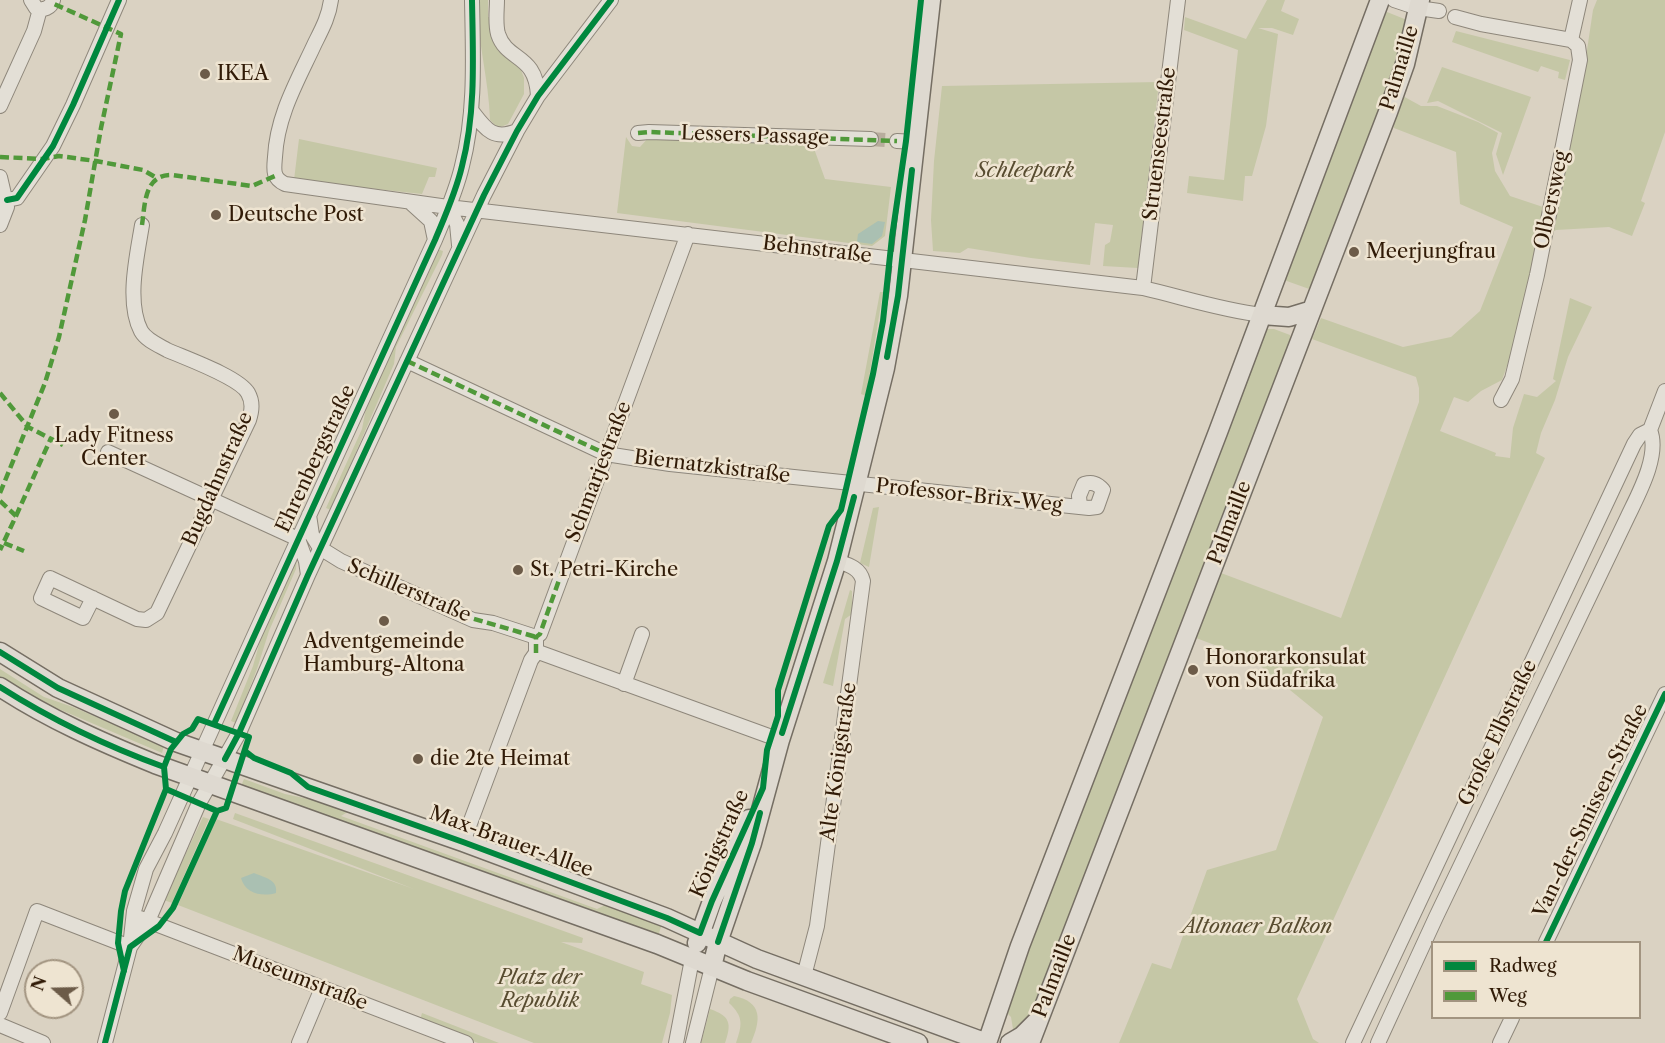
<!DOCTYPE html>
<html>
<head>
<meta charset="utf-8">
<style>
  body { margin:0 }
  #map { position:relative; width:1665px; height:1043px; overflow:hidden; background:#dad2c2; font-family:"Libre Caslon Text",serif }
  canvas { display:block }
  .legend { position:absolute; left:1431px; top:941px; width:210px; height:78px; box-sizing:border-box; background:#eee4d1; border:2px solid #a29480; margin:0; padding:8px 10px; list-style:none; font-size:18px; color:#311b07 }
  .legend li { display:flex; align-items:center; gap:12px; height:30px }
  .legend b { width:30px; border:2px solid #a29480 }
  .north { position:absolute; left:24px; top:959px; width:60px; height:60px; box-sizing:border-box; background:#eee4d1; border:2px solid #a29480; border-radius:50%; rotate:290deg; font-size:16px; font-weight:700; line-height:24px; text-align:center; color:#311b07 }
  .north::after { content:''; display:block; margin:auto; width:21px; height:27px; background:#6c5b48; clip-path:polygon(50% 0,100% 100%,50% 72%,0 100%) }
</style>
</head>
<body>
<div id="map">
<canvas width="1665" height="1043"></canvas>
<ul class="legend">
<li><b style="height:8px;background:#00873e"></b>Radweg</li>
<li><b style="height:8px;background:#50993a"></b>Weg</li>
</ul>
<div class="north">N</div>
</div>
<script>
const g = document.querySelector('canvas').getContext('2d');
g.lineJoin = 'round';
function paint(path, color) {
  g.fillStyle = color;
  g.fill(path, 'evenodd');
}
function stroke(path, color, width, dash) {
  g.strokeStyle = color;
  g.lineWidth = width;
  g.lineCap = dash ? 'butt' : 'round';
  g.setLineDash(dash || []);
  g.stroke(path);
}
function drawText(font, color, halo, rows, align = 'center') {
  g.font = font + ' "Libre Caslon Text",serif';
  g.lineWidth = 5;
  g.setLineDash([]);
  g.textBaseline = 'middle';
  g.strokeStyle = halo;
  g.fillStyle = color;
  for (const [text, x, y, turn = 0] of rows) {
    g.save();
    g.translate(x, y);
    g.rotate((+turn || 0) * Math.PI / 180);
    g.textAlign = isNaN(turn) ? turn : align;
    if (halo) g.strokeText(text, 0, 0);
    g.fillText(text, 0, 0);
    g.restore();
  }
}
paint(new Path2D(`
  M477,0H488V17H493L499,49L521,70L524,78V94L508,124L498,128L490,120C489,80 477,40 477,0Z
  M1267,0H1285L1281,11L1299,19L1293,35L1272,28H1258L1278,34L1266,126L1252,176H1245L1243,201L1187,193L1189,176L1224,180L1238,50L1184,30L1185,17L1246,39Z
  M1597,0H1665V132L1641,201L1645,203L1632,236L1609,227L1556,230L1553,232L1581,90L1593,10Z
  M1387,12L1407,20L1398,64L1312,290L1284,280L1382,15Z
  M1456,31L1570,60L1565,80L1558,78L1559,72L1541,66L1538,72L1452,42Z
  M1442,67L1531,97L1503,175L1496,154L1502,133L1438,101L1427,103Z
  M1159,82L1138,268L1103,266L1105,245L1110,242L1113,225L1095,223L1090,265L1031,258L968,248L960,253L933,251L931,220L934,161L942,86Z
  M1401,95L1421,106H1437L1478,122L1498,133L1492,153L1495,171L1510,196L1546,208L1517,338L1502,380L1481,391L1468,402L1454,397L1440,431L1496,453L1495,456L1510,458L1513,428L1524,394L1537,397L1556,381L1553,379L1570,298L1592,307L1568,357L1555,400L1541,433L1536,453L1545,458L1297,999L1313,1039L1319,1043H1119L1152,963L1171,969L1207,870L1276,850L1323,717L1252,659L1196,638L1221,573L1341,618L1419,402V388L1416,377L1312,339L1321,318L1403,347L1451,337L1480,311L1513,227L1460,204L1456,152L1394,128L1392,119Z
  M626,137L632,146L640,147L649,137L812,143L825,179L891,187L885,236L872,246L617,213Z
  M299,139L437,168L435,177H429L422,194L294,180Z
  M437,249L443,251L442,255L396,347L394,364L331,510L326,508L362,429L367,403Z
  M880,292H883L866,396L861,394Z
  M1265,329H1274L1290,335L1291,341L1036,1010L1014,1035L1011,1017L1005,1011L1023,954Z
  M879,507L869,567L860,563L873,508Z
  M297,556L296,569L269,631L257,669L236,723L231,721L253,666L262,634Z
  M850,590L852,591V614L845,619L833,686L823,683Z
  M0,669L44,697L73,707L164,746L162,753L61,710L43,704L0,677Z
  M244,779L285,794L323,802L351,810L341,816L597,909L609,903L662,924L658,936L241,786Z
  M235,813L583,938L582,943L561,942L644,972L641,984L672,995L670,1013L662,1043H534L178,905L216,819L414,889L233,819Z
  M203,817L209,819L172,903L164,900Z
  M734,996C763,1002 761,1020 751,1043H736C742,1025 744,1017 729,1003L730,999Z
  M710,1009C730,1016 732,1023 725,1043H701Z
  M422,1013L499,1043H478L420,1020Z`), '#c5c7a6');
paint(new Path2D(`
  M878,221L885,222L882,236L872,244L857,242L858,234Z
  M254,873C266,878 278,880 276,893C263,897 245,894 241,878Z`), '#aac0b2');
stroke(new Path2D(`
  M871,139L897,141`), '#b8ad9d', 14, [14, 7]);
const minor = new Path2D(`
  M31,0L36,8C43,11 51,8 53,0
  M331,0C329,16 322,29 315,43C298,80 277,115 275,157C274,169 272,178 285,184L448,207L1143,288C1182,297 1221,310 1262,315
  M497,0C497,11 495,23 498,34C507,62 536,53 538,96
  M1394,0L1418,8L1439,11
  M1455,17L1481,24L1571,40L1578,46L1580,60L1537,275L1512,379L1501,400
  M1571,40L1580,0
  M0,106L34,31L40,9
  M471,110C485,128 492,141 517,131
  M638,133L649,132L871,139
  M897,141L915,142
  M0,177L7,207L0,225
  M7,200L17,198L53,146L73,105L119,0
  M410,202L431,221L435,240
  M448,207L457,224L459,245
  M1143,288L1178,0
  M407,361L606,454L670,464L1089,508L1097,507L1103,490C1097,483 1092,482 1084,484L1079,496L1080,507
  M108,452L298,539L306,561L308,575
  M309,515L312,535L320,548L341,561L473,620L493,623L536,637
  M93,598L83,618L41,598L50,578L137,619L146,620L157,613L249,420C252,410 253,402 248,393C239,377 185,358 167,350C158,345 146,340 141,331C126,302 137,256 142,225
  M536,653H541L780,740
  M624,684L642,634
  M463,842L531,660L536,653V637L540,634L688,234
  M140,918L466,1043
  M1546,942L1665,694
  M130,947L148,921L199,803L239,733L308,575L484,195L517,131L538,96L611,0
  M804,976L817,926L863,581C860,568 849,565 837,561
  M0,1013L37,911L130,947
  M0,1025L43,1043
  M105,1043L130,947L134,911L146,869L165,833L254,636L435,240C445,216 456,192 462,166C476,112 473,56 472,0
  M299,1043L322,988
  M676,1043L692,959
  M693,1043L712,967
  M1353,1043L1634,444L1640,435L1650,430L1665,391
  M1378,1043L1436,917L1628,516C1639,493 1660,455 1650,430
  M1500,1043L1512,1018`);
const major = new Path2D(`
  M1262,315L1289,317L1312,310
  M0,652L58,688L176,742L463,842L667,918L757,959L987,1043
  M0,687C49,719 101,742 155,764L559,909L657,944L747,981L918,1043
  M697,943L712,901L749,819
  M712,967L718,942L752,843L780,740L837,561L885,368L898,296L931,0
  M987,1043L1020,946L1218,432L1380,0
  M1010,1043L1022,1036L1036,1022
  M1030,1043L1388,112L1405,64L1420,0`);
stroke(minor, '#8e877b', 16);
stroke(major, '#756e63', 21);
stroke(minor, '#e3dfd6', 14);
stroke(major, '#ded9d0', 18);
stroke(new Path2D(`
  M638,133L649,132L897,141
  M0,157L43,159L59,156L96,161L143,170L157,178
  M142,225C145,205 144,174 172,175L252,186L275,176
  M407,361L606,454
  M0,393L28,427L63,445
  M0,493L45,383L59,337L85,220L101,128L121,34L52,3
  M0,501L16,516L0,550
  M16,516L51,438
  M4,543L24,551
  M461,615L536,637
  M536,653V637L540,634L565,563`), '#50993a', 4.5, [9, 4.5]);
stroke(new Path2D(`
  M7,200L17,198L53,146L73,105L119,0
  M887,357L898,296L912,170
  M0,652L58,688L176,742
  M0,687C52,720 106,746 164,767
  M214,724L435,240C445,216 456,192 462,166C476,112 473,56 472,0
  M782,733L837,561L854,497
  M245,751L254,758L291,773L308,787L463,842L667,918L700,933L712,901L763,788L767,750L778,716V690L829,526L841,510L873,374L883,321L892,237L906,141L921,0
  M225,759L239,733L308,575L484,195L517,131L538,96L611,0
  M718,942L752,843L760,813
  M1546,942L1665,694
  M124,971L118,943L121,911L125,891L166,789L164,767L171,749L183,734L192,729L198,719L249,737L226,808L217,811L166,789
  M105,1043L130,947L159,926L173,908L217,811`), '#00873e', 6);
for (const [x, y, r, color] of [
  [205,74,6,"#6c5b48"],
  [216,215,6,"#6c5b48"],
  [1354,252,6,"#6c5b48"],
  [114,414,6,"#6c5b48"],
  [518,570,6,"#6c5b48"],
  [384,621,6,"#6c5b48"],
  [1193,670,6,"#6c5b48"],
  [418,759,6,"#6c5b48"]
]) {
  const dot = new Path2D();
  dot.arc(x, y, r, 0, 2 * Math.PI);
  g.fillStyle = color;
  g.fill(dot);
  stroke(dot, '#eee4d1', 2);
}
drawText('20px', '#311b07', '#eee4d1', [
  ["Palmaille",1400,68,-73],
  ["Lessers Passage",755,136,2],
  ["Struenseestraße",1160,144,-83],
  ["Olbersweg",1552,200,-78],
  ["Behnstraße",817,250,7],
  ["Ehrenbergstraße",316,459,-65],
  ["Biernatzkistraße",712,467,7],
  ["Schmarjestraße",599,472,-69],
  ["Bugdahnstraße",218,479,-66],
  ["Professor-Brix-Weg",969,496,6],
  ["Palmaille",1230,523,-69],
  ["Schillerstraße",409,591,23],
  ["Große Elbstraße",1498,733,-65],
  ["Alte Königstraße",839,762,-82],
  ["Van-der-Smissen-Straße",1591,811,-64],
  ["Max-Brauer-Allee",511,842,20],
  ["Königstraße",720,844,-66],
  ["Palmaille",1055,976,-69],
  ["Museumstraße",300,979,21]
]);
drawText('20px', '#311b07', '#eee4d1', [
  ["IKEA",217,74],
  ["Deutsche Post",228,215],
  ["Meerjungfrau",1366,252],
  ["Lady Fitness",114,436,"center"],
  ["Center",114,459,"center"],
  ["St. Petri-Kirche",530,570],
  ["Adventgemeinde",384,642,"center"],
  ["Hamburg-Altona",384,665,"center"],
  ["Honorarkonsulat",1205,658],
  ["von Südafrika",1205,681],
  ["die 2te Heimat",430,759]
], 'left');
drawText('italic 20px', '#584c30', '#eee4d1', [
  ["Schleepark",1025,171],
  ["Altonaer Balkon",1257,927],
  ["Platz der",540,978],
  ["Republik",540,1001]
]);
</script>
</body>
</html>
